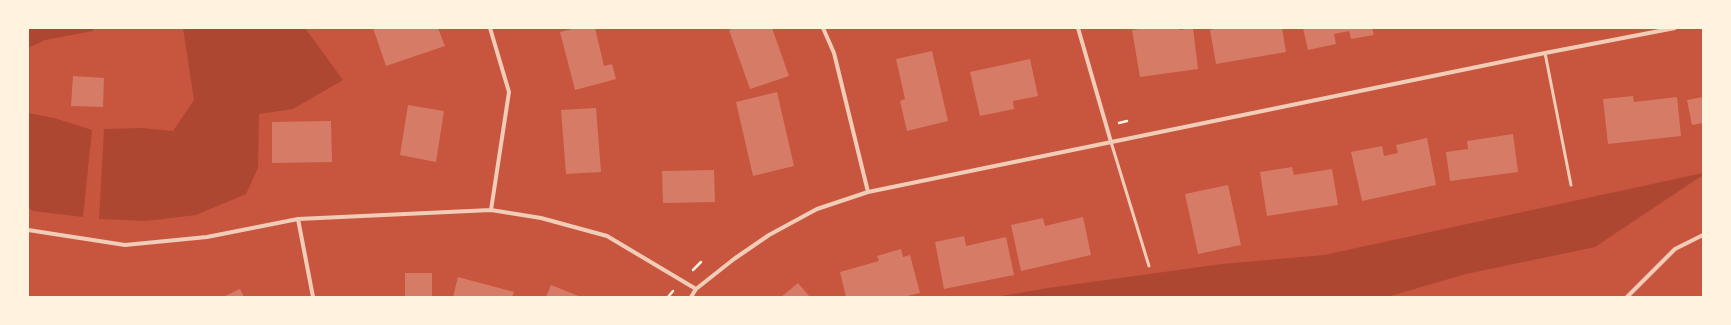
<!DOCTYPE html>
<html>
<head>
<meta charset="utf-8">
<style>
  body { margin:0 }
  #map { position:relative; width:1731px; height:325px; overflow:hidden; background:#c8553d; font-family:"Varela Round",sans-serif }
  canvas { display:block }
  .frame { position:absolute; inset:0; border:29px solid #fff3e0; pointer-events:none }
</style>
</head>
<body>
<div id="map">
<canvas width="1731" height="325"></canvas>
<div class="frame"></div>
</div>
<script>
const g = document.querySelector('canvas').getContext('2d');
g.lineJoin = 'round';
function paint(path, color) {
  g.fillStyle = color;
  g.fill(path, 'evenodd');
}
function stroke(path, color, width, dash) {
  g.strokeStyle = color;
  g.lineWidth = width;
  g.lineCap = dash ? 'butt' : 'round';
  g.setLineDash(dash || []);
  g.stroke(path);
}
paint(new Path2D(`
  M28,28H94L93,31L45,40L28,48Z
  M183,28H305L343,80L293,109L259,114L258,168L246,194L196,215L146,221L99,219L104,129L142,128L173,131L194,100Z
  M28,113L54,118L92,130L83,217L33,211L28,207Z
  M1703,173V175L1595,247L1466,274L1387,297H996L1048,288L1222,264L1324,255Z`), '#ae4732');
paint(new Path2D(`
  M373,28H438L445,46L386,66Z
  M576,28H595L604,66L612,64L616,79L575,90L560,32Z
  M735,28H772L789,76L750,89L729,30Z
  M1148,28H1179L1180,30L1193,28L1198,69L1140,77L1132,30Z
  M1218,28H1282L1286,52L1216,64L1210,30Z
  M1303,28H1372L1374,35L1351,39L1349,31L1334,34L1336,44L1308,50Z
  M932,51L948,121L907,131L900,101L905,99L896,59Z
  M1030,59L1038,96L1013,101L1014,109L980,116L970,72Z
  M73,76L104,78L103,107L71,106Z
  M777,92L794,166L753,176L736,102Z
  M1633,96L1634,102L1677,97L1681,136L1608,144L1603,99Z
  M1703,97V123L1692,125L1687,100Z
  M408,105L444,111L436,162L400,155Z
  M596,108L601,172L566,174L561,110Z
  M331,121L332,162L272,163V122Z
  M1513,134L1518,172L1450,181L1446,152L1468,149L1467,141Z
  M1427,138L1436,185L1362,201L1351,152L1382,146L1384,156L1398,153L1396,145Z
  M1292,167L1294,175L1332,169L1338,205L1267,216L1260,172Z
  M714,170L715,202L663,203L662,171Z
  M1228,185L1241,245L1198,254L1185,194Z
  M1083,217L1091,255L1021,271L1011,225L1043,218L1045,226Z
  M964,236L966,246L1006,237L1014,275L944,289L935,242Z
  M901,249L903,257L910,255L920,293L903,297H846L840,272L879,261L877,256Z
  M405,273H432V297H405Z
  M458,277L514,292L512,297H453Z
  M798,283L810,297H781Z
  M551,285L581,297H546Z
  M240,289L244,297H223Z`), '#d67c66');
stroke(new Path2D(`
  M1119,123L1127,121
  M693,270L701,262
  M668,297L673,291`), '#fff3e0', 2.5);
stroke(new Path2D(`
  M1545,53L1571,185
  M1111,142L1149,266`), '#f1ccb7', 3);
stroke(new Path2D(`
  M490,28L509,92L491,210
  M823,28L834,53L868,192
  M1078,28L1111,142
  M298,219L313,297
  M28,230L125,245L207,237L298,219L491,210L541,218L607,236L696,289
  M691,297L696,289L734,259L769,235L817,209L868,192L1545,53L1675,28
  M1627,297L1675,249L1703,235`), '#f1ccb7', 4);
</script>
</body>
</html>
